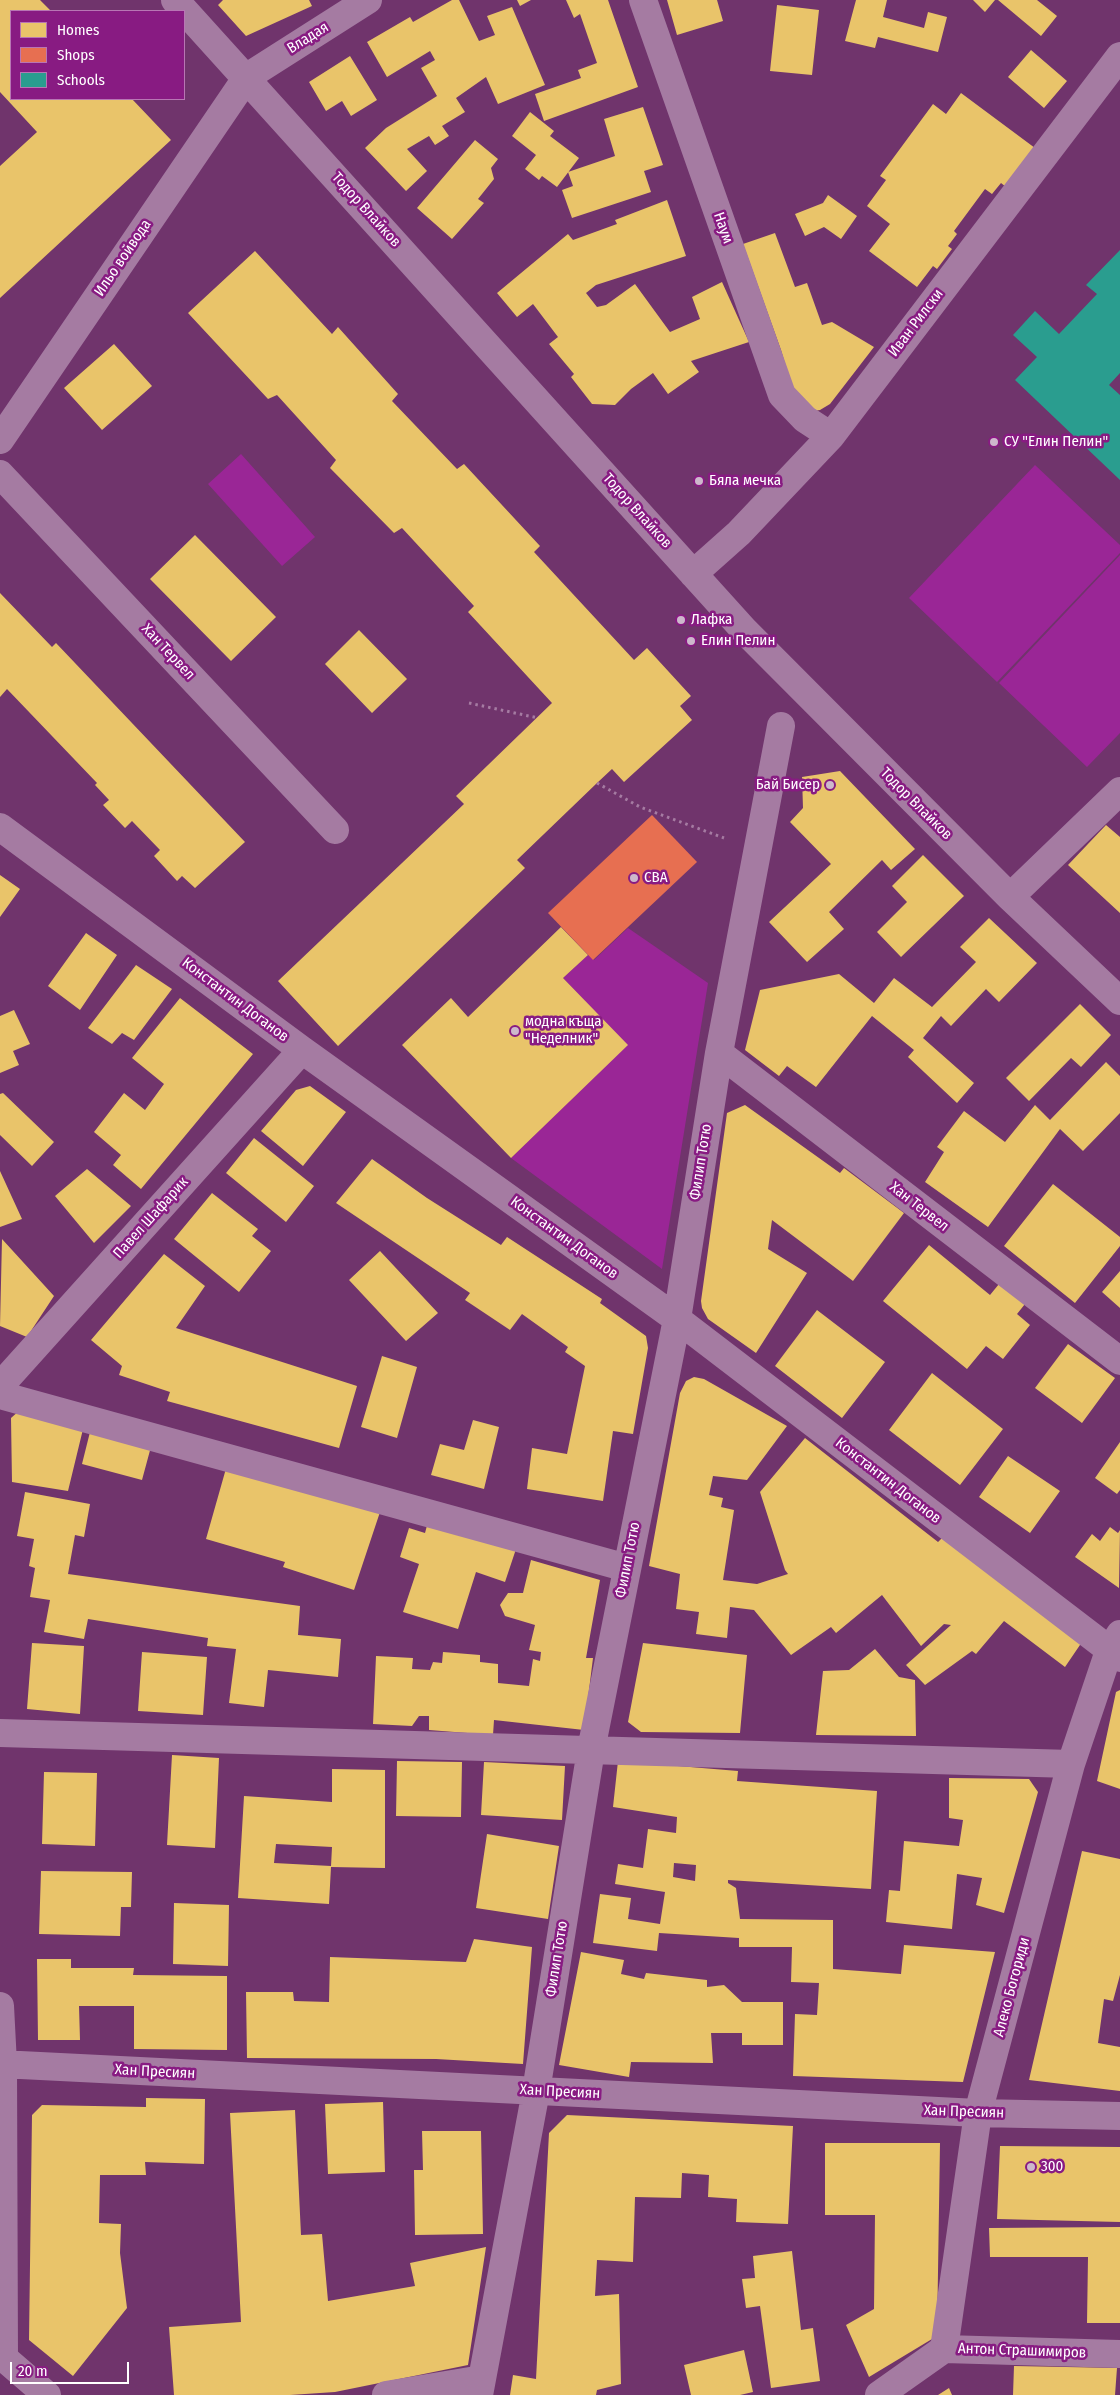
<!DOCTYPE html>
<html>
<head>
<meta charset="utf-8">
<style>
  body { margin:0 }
  #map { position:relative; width:1120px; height:2395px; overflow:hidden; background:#70346c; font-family:"Fira Sans Condensed",sans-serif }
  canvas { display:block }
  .legend { position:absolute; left:10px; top:10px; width:175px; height:90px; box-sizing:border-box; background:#881b82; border:1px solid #b876b4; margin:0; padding:6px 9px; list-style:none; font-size:15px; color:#fff }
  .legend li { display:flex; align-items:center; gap:10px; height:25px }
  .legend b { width:25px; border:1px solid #b876b4 }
  .scale { position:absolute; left:10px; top:2362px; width:119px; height:22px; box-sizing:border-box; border:2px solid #fff; border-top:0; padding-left:6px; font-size:15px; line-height:18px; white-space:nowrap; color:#fff; -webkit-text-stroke:4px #881b82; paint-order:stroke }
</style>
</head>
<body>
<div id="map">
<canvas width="1120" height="2395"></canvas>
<ul class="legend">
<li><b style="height:14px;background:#e9c46a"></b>Homes</li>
<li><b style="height:14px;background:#e76f51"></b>Shops</li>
<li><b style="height:14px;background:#2a9d8f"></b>Schools</li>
</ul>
<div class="scale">20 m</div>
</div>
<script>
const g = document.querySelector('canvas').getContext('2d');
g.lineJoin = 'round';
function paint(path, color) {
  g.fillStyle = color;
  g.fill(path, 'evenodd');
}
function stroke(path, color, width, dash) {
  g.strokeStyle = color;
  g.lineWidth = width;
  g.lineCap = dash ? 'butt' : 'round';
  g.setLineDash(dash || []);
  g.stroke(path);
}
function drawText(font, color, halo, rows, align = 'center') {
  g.font = font + ' "Fira Sans Condensed",sans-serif';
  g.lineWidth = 5;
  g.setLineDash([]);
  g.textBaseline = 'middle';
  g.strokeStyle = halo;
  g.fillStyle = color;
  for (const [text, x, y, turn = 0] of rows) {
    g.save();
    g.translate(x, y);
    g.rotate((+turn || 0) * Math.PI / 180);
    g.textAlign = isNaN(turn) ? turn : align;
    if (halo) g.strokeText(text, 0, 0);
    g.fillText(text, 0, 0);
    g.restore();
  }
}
paint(new Path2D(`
  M241,454L315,537L282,566L208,484Z
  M1035,465L1120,545V553L997,682L909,598Z
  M1120,555V733L1087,767L999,683Z
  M628,928L708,983L662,1269L511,1158L627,1045L563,978L588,955L594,960Z`), '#9a2696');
paint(new Path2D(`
  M0,0H40L51,11H11V99H132L171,140L0,298V166L37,132L0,92Z
  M223,0H309L312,6L246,36L218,5Z
  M452,0H459L479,41L495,35L487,16L512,7L545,85L498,104L486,77L456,98L465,112L442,126L449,136L435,145L429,136L407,149L427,171L406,191L365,148L386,128L437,96L421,68L435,60L430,51L387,77L367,42L410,17L413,22Z
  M517,0H531L520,6Z
  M566,0H608L638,87L544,121L535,94L581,78L578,70L597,63L580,14L574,18Z
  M667,0H717L723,21L677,35Z
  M856,0H887L883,17L924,28L928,12L947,17L938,52L878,37L875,48L845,41Z
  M973,0H995L985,12Z
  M998,0H1037L1057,16L1041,36Z
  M777,5L819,10L812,75L770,71Z
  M1031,50L1067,81L1044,108L1008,77Z
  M350,56L377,100L351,116L342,101L326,111L309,82Z
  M961,93L1035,148L1006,187L1001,183L992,194L985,189L954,231L957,234L948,246L952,249L937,269L933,266L917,287L869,251L890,224L867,206L886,180L880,176L933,104L946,114Z
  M643,107L663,165L644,171L651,192L572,218L562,190L573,186L568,172L615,156L604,119Z
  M530,112L554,131L550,136L579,158L557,187L542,176L539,180L525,169L536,155L512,136Z
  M475,140L498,159L491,168L494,179L478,199L484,203L452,239L417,208Z
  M828,195L857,216L841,239L824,227L805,236L795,214L823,203Z
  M667,200L686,256L596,285L586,293L597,307L606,305L635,284L670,332L700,319L692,297L722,282L749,342L691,361L699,372L668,394L653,373L631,389L615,405L592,404L571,377L574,374L549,344L558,337L533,304L517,317L497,293L568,234L573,240L617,224L615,220Z
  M775,233L795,287L807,283L822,325L832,322L874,347L830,404L820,410L814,411L794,394L781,350L743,244Z
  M255,251L332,334L338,327L398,394L392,401L457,469L464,464L540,546L534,552L634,660L647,648L691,696L680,706L692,720L624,782L612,769L597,783L517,860L525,868L338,1046L278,981L464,804L456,796L552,703L468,612L474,606L402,528L394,533L330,468L336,460L277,395L268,399L188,313Z
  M114,344L152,386L102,430L64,388Z
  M195,535L276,617L231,661L150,579Z
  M0,593L52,647L56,643L245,842L195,888L182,876L177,881L154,856L160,850L132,821L125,828L103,805L109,800L95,785L97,783L7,689L0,697Z
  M359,630L407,679L372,713L325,664Z
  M840,771L915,849L891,870L882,860L829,912L844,929L807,962L769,922L831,864L790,822L803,808L802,777Z
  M1106,825L1120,837V913L1068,865Z
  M923,855L964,896L901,957L877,932L907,902L892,886Z
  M0,875L20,889L0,917Z
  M989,918L1037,963L999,1002L986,989L951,1026L941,1016L923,1038L974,1083L957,1103L908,1057L914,1050L872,1016L816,1087L787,1066L779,1076L745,1050L760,990L839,974L874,1003L894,978L932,1007L976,962L960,947Z
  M561,927L588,955L563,978L628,1045L511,1158L402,1045L451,998L468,1017Z
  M86,933L117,955L80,1010L48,986Z
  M136,965L172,989L134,1040L122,1033L112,1044L88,1028Z
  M180,998L253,1054L141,1189L113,1165L121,1155L94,1132L124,1093L145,1110L164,1084L132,1058Z
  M1080,1004L1111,1035L1081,1067L1071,1058L1029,1101L1006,1078Z
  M14,1010L30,1044L13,1051L19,1065L0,1073V1016Z
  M1106,1062L1120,1076V1113L1083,1151L1060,1129L988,1227L925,1182L944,1152L937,1147L964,1111L1005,1142L1035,1105L1050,1120Z
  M310,1086L346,1112L303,1166L261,1131L296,1090Z
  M3,1093L54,1142L32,1166L0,1135V1094Z
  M745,1105L840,1173L844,1168L904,1213L853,1281L772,1220L768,1249L807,1273L756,1353L708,1319L702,1308L701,1301L727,1113Z
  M254,1138L314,1186L286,1222L226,1173Z
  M372,1159L427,1198L501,1245L507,1237L602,1299L600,1303L646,1336L648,1348L633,1434L613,1431L603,1501L527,1489L532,1448L567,1454L585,1366L565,1352L568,1347L522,1314L510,1330L465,1300L470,1293L336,1203Z
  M87,1169L131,1206L94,1243L55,1196Z
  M0,1171L22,1219L0,1227Z
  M1053,1184L1120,1237V1246L1075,1303L1004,1246Z
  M212,1193L258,1229L252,1236L271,1251L239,1292L174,1239Z
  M2,1239L54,1296L27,1337L0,1326Z
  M929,1245L990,1295L999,1284L1025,1304L1017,1314L1030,1325L1003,1359L986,1346L967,1369L883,1301Z
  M380,1251L438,1313L406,1341L349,1280Z
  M164,1254L205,1286L176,1328L357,1386L339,1448L167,1401L170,1392L119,1375L122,1366L91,1340Z
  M1120,1271V1308L1102,1292Z
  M817,1310L885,1362L842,1418L775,1366Z
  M1068,1344L1115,1378L1082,1423L1035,1388Z
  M382,1356L417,1367L397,1438L361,1427Z
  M932,1373L1003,1429L960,1485L889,1430Z
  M694,1377L704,1379L787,1426L747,1480L713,1476L709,1495L723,1498L721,1507L734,1510L723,1580L757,1584L788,1574L785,1570L760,1492L805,1438L938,1542L945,1535L1082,1642L1065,1667L1004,1621L976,1654L972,1651L925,1685L906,1665L951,1625L944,1624L921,1646L882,1595L836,1633L831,1627L791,1655L754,1610L730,1607L727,1638L696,1634L699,1612L676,1609L680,1574L649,1566L680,1393L686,1381Z
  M20,1410L84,1425L68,1491L12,1482L11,1418Z
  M473,1420L499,1427L484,1489L431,1475L440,1444L464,1450Z
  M91,1428L152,1443L142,1480L82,1464Z
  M1120,1442V1490L1117,1494L1095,1478Z
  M1008,1456L1060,1491L1030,1533L979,1497Z
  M227,1465L380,1512L354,1590L283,1567L285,1562L206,1539Z
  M25,1492L90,1504L84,1537L75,1535L68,1574L300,1606L298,1635L341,1639L338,1677L268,1670L264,1707L229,1703L236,1649L207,1646L208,1638L88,1619L84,1639L44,1632L50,1600L30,1597L35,1568L29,1566L34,1539L17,1536Z
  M429,1518L517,1546L505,1582L476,1572L458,1629L403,1612L419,1564L400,1557L409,1528L425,1533Z
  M1110,1527L1118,1533L1120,1530L1119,1588L1075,1557L1092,1534L1100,1541Z
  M531,1560L600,1580L586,1658H593L584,1730L494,1720L493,1735L429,1730V1716H419L412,1726L373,1724L376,1656L413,1658L412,1669L430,1670L433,1662L442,1663L443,1652L480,1655V1662L498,1664V1683L529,1686L533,1659L540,1661L541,1652L529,1650L535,1625L505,1616L500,1605L508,1593H523Z
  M32,1643L84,1646L80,1714L27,1709Z
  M643,1643L747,1655L740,1733L641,1732L628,1722Z
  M875,1649L899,1677L915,1680L916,1736L816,1735L823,1671L849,1670Z
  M142,1652L207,1657L203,1715L138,1711Z
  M1120,1690V1789L1097,1781L1116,1692Z
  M172,1755L219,1758L215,1848L167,1845Z
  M397,1761L462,1762L461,1817L396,1816Z
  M618,1761L738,1771L737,1781L877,1791L871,1889L728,1880V1883L736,1888L740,1919L833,1920V1969L901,1974L904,1945L995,1952L963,2082L793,2076L795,2014L817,2015L819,1983L791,1982L792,1947H739V1938L659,1933L657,1951L593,1943L600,1894L631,1898L628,1919L660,1924L665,1892L615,1884L618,1864L643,1868L648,1829L676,1833L677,1817L613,1807ZM674,1863L696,1865L695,1881L673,1877Z
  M484,1762L565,1766L562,1820L481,1815Z
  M332,1769L385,1770V1868L331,1867L329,1904L238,1898L244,1796L332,1802ZM276,1844L332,1847L331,1866L274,1863Z
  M44,1772L97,1773L95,1846L42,1844Z
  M949,1778L1029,1779L1038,1792L1004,1913L976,1905L982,1878L957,1874L952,1929L886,1922L889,1890L900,1891L904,1841L959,1846L963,1820L949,1818Z
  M487,1834L559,1846L548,1919L476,1908Z
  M1082,1851L1120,1859V1975L1113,2001L1104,1999L1098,2043L1120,2047V2091L1029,2080Z
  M41,1871L132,1872L131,1907H121L120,1936L39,1934Z
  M174,1903L229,1905L228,1966L173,1964Z
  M474,1939L532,1947L523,2064L436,2059L247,2058L246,1992H293L294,2001L329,2002L330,1957L466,1962Z
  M581,1952L624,1960L621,1974L644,1979L646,1973L707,1980V1987L724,1985L742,2002H783V2045H742V2033H711L713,2063L631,2062L629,2077L559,2065Z
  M37,1959H71V1968H134L133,1975L227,1976V2050L134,2049V2006H79L80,2040H38Z
  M146,2098L205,2099L204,2164L145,2162L146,2175H100L99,2223L121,2224L120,2253L127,2308L73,2376L29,2340L32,2115L42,2105L146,2107Z
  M383,2102L385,2172L328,2174L325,2104Z
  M295,2110L301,2235L322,2234L328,2301L415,2286L410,2263L486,2247L468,2365L335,2392L290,2395H174L169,2327L241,2322L230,2113Z
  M567,2115L793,2126L788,2224L736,2222L737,2199L708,2197L709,2175L682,2173L681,2198L635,2197L633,2262L597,2260L595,2296L619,2294L621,2384L597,2390L596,2395H510L513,2375L536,2379L549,2133Z
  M422,2131H481L483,2234L415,2235L414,2170H423Z
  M825,2143H940L937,2336L869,2377L846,2325L874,2309L875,2215H825Z
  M1000,2146L1120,2147V2222L997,2219Z
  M1120,2227V2323H1087L1088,2257H990L989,2228Z
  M792,2251L801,2330L813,2328L820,2381L771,2388L760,2306L746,2308L742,2279L755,2278L753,2256Z
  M744,2350L753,2392L740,2395H691L684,2365Z
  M1014,2366L1117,2368L1115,2395H1013Z
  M949,2388L952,2395H938Z`), '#e9c46a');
paint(new Path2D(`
  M652,815L697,862L593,960L548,913Z`), '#e76f51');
paint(new Path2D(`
  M1120,250V373L1109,385L1120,395V480L1015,380L1037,357L1013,335L1035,311L1059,334L1097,294L1086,285Z`), '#2a9d8f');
stroke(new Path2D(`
  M469,703L538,718
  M597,783L640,807L724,838`), '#a57ba2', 3, [2.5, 4]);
stroke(new Path2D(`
  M175,0L744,630L1010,897L1120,1001
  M643,0L782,395L805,419L831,436
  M0,440L247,77L368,0
  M0,474L335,830
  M693,574L739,533L831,436L1120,56
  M0,827L302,1050L677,1319L1120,1658
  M1010,897L1120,791
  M719,1053L1120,1361
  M0,1386L302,1050
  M0,1395L627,1568
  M0,1733L1071,1764
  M0,2006L3,2064L4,2358L47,2395
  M0,2064L978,2113L1120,2116
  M944,2349L978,2113L1071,1764L1109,1651L1120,1634
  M386,2395L482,2379
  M479,2395L536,2091L591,1750L677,1319L719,1053L781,726
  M879,2395L944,2349L1120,2354`), '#a57ba2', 28);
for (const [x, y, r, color] of [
  [994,442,5,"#cdb8cc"],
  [699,481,5,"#cdb8cc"],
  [681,620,5,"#cdb8cc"],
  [691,641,5,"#cdb8cc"],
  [830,785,5,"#cdb8cc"],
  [634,878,5,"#cdb8cc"],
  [515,1031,5,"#cdb8cc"],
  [1031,2167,5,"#cdb8cc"]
]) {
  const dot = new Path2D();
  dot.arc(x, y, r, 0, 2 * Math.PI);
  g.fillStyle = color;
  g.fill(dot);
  stroke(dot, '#881b82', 2);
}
drawText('15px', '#fff', '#881b82', [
  ["Владая",308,38,-32],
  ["Тодор Влайков",366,210,48],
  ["Наум",723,228,71],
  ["Ильо войвода",123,258,-56],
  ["Иван Рилски",916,323,-53],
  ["Тодор Влайков",637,511,48],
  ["Хан Тервел",168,652,47],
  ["Тодор Влайков",916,804,45],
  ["Константин Доганов",235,1000,37],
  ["Филип Тотю",701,1162,-81],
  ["Хан Тервел",919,1207,38],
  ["Павел Шафарик",151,1218,-48],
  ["Константин Доганов",564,1238,36],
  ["Константин Доганов",888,1481,38],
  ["Филип Тотю",628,1560,-79],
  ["Филип Тотю",557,1959,-81],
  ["Алеко Богориди",1012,1987,-75],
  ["Хан Пресиян",155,2072,3],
  ["Хан Пресиян",560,2092,3],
  ["Хан Пресиян",964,2112,2],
  ["Антон Страшимиров",1022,2351,2]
]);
drawText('15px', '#fff', '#881b82', [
  ["СУ \"Елин Пелин\"",1004,442],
  ["Бяла мечка",709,481],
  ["Лафка",691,620],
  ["Елин Пелин",701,641],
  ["Бай Бисер",820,785,"right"],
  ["CBA",644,878],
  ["модна къща",525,1022],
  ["\"Неделник\"",525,1039],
  ["300",1041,2167]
], 'left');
</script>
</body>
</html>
